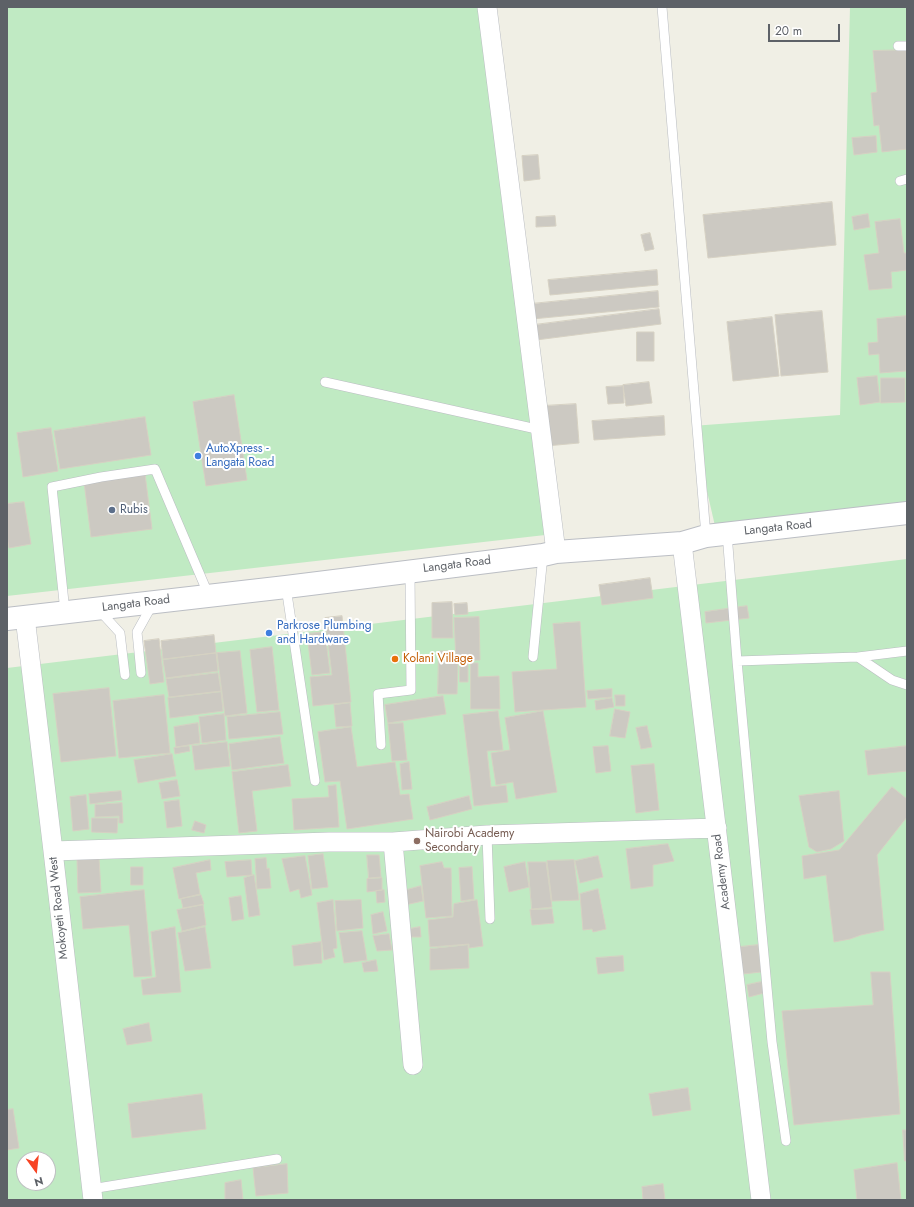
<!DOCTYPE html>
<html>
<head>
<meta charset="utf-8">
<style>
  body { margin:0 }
  #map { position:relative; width:914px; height:1207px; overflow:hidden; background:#f0efe5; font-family:Jost,sans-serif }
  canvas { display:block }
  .frame { position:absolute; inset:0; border:8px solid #5d6167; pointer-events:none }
  .north { position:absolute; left:16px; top:1151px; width:40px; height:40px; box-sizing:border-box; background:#fff; border:1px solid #bec0c2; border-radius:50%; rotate:165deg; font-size:11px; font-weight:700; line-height:16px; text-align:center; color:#5d6167 }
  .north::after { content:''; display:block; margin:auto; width:14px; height:18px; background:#f74424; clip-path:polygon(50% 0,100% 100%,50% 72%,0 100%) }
  .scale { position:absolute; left:768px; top:24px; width:72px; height:18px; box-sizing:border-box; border:2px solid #5d6167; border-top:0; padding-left:5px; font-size:12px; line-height:14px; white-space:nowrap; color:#5d6167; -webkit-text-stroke:3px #fff; paint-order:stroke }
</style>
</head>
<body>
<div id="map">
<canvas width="914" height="1207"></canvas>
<div class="frame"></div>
<div class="north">N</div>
<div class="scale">20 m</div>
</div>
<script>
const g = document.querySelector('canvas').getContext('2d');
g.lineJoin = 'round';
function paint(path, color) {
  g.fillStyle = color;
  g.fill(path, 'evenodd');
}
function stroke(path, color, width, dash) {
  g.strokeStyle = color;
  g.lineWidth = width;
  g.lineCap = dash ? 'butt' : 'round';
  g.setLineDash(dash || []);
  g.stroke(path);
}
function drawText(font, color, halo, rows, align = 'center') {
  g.font = font + ' Jost,sans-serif';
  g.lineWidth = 4;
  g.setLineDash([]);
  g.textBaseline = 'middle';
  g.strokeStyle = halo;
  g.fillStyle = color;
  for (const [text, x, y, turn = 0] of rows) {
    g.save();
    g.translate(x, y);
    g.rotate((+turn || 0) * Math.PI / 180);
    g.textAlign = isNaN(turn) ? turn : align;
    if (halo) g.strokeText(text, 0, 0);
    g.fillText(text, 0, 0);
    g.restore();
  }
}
paint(new Path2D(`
  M7,7H487L554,534L7,596Z
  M850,7H907V511L718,539L692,426L840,415Z
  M907,559V1200H7V668ZM24,1159H48V1183H24Z`), '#c0eac3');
const building = new Path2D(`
  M907,50V149L882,152L879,125L874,126L871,93L877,92L873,51Z
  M876,136L877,152L854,155L852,138Z
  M538,155L540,179L524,181L522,156Z
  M832,202L836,245L708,258L703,215Z
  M868,214L870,227L854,230L852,217Z
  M555,216L556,226L536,227V217Z
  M900,219L904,253H907V270L891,272L892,288L869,290L864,255L879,253L875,222Z
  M650,233L654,249L645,251L641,235Z
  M657,270L658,285L550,295L548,280Z
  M658,291L659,307L532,319L531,304Z
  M659,309L661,324L536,340L534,325Z
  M822,311L828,372L781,376L775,315Z
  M906,316L907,333L906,371L880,373L879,354L869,355L868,343L878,342L877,319Z
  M772,317L779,376L733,381L727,322Z
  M637,332H654V361H637Z
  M877,376L880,402L860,405L857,378Z
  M881,378H905V402L881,403Z
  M649,382L652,403L626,406L623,385Z
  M623,386L624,403L608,404L606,387Z
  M234,395L247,480L206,486L193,402Z
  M576,404L579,443L546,446L543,406Z
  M664,416L665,435L594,440L592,421Z
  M145,417L151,455L60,469L54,431Z
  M51,428L58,471L23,477L17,433Z
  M145,474L152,529L91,537L84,482Z
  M24,502L31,544L9,548L7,535V504Z
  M650,578L653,598L602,605L599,585Z
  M452,602L453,638H432V603Z
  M467,603L468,614L455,615L454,604Z
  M747,606L749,618L706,623L705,612Z
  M342,616L351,702L313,706L310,677L332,675L325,618Z
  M479,617L480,660L456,661L454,618Z
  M580,622L586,707L515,712L512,672L557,669L553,624Z
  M325,632L330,673L312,675L307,634Z
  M214,635L216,653L163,659L161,641Z
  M159,639L164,682L150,684L144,641Z
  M272,647L279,710L257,712L250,650Z
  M240,651L247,713L225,716L217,653Z
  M439,651H454L453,662H458L457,694H438Z
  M216,653L218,671L166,678L163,660Z
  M460,662L468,663V682H460Z
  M471,663H478V677L499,676L500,709H471Z
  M218,673L221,691L169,697L166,679Z
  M109,688L116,756L61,762L53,694Z
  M612,689V697L588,699L587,691Z
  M221,692L223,711L170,718L168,698Z
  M164,695L170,753L119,758L113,701Z
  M615,695H625V706H616Z
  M443,696L446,714L388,723L385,705Z
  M612,698L614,707L596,710L595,701Z
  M350,703L352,726L336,727L334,705Z
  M615,709L630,712L625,738L610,736Z
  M498,711L503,750L487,751L491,787L506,785L508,802L474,806L463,715Z
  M543,711L557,792L516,799L513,782L496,785L491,753L510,750L505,718Z
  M280,712L283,734L229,739L227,717Z
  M224,714L226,740L202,743L199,717Z
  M198,723L200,743L176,747L174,727Z
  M403,723L407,760L392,761L388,724Z
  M647,726L652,747L641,749L636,728Z
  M351,727L357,767L395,762L400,795L409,794L413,819L347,829L340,781L325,782L318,732Z
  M280,737L284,763L232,770L229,744Z
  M227,742L230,766L195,770L192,746Z
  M189,746L190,751L175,754L174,748Z
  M608,746L611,771L596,773L593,747Z
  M907,746V771L868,775L865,751Z
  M172,754L176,776L138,783L134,760Z
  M409,762L412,789L402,790L400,764Z
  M654,764L659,810L636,813L631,766Z
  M288,765L291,786L252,791L257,831L239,833L232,772Z
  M177,780L180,796L162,799L159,783Z
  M336,785L339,827L294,830L292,799L329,797L328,786Z
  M892,787L907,799V817L877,855L884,930L861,935L850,939L834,942L826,875L804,879L802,856L839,850Z
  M121,791L122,800L90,804L89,794Z
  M839,791L844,841L831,849L817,852L809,847L799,796Z
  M86,795L89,829L73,831L70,797Z
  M469,796L472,809L430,820L427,807Z
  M179,800L182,826L167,828L164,802Z
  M122,803L123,823H119V816L95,817V805Z
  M92,818H118L117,833L92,832Z
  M195,821L206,825L204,833L192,830Z
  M668,844L674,861L653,865V886L631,889L626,849Z
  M323,854L328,887L312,889L308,856Z
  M367,855H379L381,877L369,878Z
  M305,856L312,895L301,898L299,889L290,892L282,859Z
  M598,856L603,877L580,883L575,861Z
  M99,858L101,892L78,893L77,859Z
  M266,858L267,869L269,868L271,888L257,889L255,859Z
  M210,860L211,870L196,873L200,894L179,899L173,868Z
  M251,860L252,875L227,877L225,862Z
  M574,860L579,900L552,901L547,861Z
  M442,862L444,868H451L452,916L426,918L420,866Z
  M525,862L529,887L509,892L504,867Z
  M528,862H546L552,907L532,909Z
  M131,867H143V885H131Z
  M472,867L474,899L461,901L459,868Z
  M254,875L260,915L249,917L244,878Z
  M382,878V890L367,892V879Z
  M421,886L423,901L405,905L403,891Z
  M598,889L606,929L593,932L592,929L583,930L580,894Z
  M144,890L152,976L134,977L129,925L83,929L80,897Z
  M384,890L385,902L377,903L376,891Z
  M201,895L204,904L183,908L181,899Z
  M241,896L244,919L232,921L229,898Z
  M333,900L337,948L333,949L335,957L324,960L317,903Z
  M361,900L363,928L337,931L335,901Z
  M477,900L483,946L469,948V944L430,947L428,920L453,917L454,904Z
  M203,905L206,925L182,931L177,910Z
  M552,909L554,923L532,925L530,910Z
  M383,912L387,931L373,934L371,915Z
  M175,927L181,992L143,995L141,980L156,977L151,932Z
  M205,927L211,968L185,971L178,933Z
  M420,927L421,937H409V929Z
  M362,931L367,960L344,963L339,933Z
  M389,934L392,950L377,951L373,936Z
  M321,942L322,963L294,966L292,946Z
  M468,945L469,968L430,970V949Z
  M758,945L761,972L743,974L740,947Z
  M623,956L624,971L598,974L596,958Z
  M376,960L378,971L364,972L362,963Z
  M871,972H890L900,1114L794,1125L782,1011L873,1005Z
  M761,982L764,993L749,997L747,985Z
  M149,1023L152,1041L127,1045L123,1029Z
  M688,1088L691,1110L653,1116L649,1094Z
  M202,1094L206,1129L132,1138L128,1104Z
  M13,1109L19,1148L7,1150V1110Z
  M903,1130H907V1161H905Z
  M897,1163L901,1200H857L854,1170Z
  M287,1164L288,1193L256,1196L253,1168Z
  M241,1180L243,1200H225V1183Z
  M663,1184L665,1200H643L642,1187Z`);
paint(building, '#ccc9c2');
stroke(building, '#d6d1c3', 1);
const lane = new Path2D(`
  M662,7L706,536
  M898,46H907
  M900,181L907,179
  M325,382L541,430
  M727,533L737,661L858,657L907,651
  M286,587L315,781
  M99,610L120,633L125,675
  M65,612L52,487L101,477L155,469L209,596
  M533,657L543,555
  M858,657L892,680L907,685
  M737,661L772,1042L786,1141
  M141,673L137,632L152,605
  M381,745L378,694L411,690L410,571
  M487,835L490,919
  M91,1189L277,1159`);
const street = new Path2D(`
  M487,7L556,552
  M682,543L761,1200
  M25,617L53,851L93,1200
  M393,842L413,1065
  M53,851L329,842H393L487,835L717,828`);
const secondary = new Path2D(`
  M7,619L286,587L543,555L556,552L682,543L706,536L907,513`);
stroke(lane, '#babdc2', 10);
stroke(street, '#babdc2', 20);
stroke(secondary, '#bbbec4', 24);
stroke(lane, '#fff', 9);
stroke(street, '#fff', 19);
stroke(secondary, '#fff', 22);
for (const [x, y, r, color] of [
  [198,456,4,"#3f7fe0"],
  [112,510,4,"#5c6f8a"],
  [269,633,4,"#3f7fe0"],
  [395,659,4,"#e8710a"],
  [417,841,4,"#8d6e63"]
]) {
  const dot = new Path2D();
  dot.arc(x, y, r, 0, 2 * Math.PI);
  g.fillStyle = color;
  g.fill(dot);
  stroke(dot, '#fff', 1.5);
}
drawText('12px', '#366cbe', '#fff', [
  ["AutoXpress -",206,449],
  ["Langata Road",206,463],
  ["Parkrose Plumbing",277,626],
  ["and Hardware",277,640]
], 'left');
drawText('12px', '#4e5e75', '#fff', [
  ["Rubis",120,510]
], 'left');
drawText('12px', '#5d6167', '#fff', [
  ["Langata Road",778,528,-6],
  ["Langata Road",457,565,-7],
  ["Langata Road",136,604,-7],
  ["Academy Road",722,872,-97],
  ["Mokoyeti Road West",59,908,-96]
]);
drawText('12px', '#c56008', '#fff', [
  ["Kolani Village",403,659]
], 'left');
drawText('12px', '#785e54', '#fff', [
  ["Nairobi Academy",425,834],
  ["Secondary",425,848]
], 'left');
</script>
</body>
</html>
